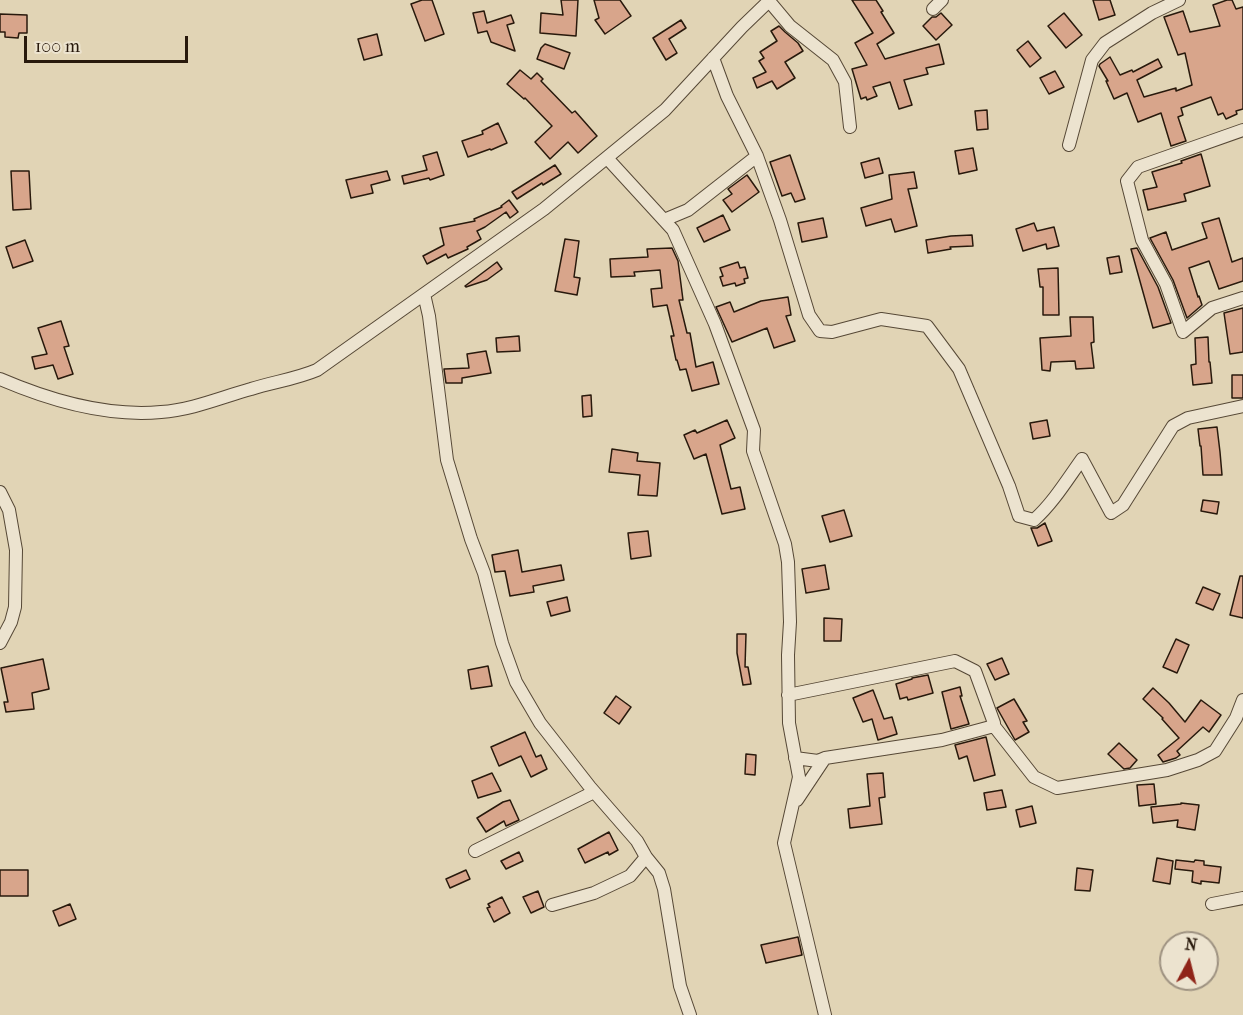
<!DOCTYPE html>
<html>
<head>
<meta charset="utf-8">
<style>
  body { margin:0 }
  #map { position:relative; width:1243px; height:1015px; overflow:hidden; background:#e1d4b5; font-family:"IM FELL French Canon",serif }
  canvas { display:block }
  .north { position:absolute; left:1159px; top:931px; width:60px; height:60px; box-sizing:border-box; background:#ece3cf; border:2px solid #9e9281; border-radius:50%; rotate:7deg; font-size:16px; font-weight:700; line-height:24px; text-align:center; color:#28190c }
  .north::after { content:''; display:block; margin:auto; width:21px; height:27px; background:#8f2418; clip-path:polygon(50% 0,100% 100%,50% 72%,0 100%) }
  .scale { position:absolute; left:24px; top:36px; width:164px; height:27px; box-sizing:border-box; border:3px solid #28190c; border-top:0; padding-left:8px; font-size:18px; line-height:21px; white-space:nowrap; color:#28190c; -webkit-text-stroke:4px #ece3cf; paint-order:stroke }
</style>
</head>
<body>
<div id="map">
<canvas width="1243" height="1015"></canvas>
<div class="north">N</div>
<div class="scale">100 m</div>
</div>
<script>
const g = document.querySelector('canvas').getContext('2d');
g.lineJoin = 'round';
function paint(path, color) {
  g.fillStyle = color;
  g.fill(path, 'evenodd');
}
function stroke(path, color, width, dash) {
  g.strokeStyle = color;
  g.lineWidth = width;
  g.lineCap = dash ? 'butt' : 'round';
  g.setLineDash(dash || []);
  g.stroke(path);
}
const building = new Path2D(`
  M422,0H432L444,34L425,41L411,4Z
  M561,0H578L576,36L540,33L541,13L563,15Z
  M594,0H620L631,16L605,34L595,20L599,18Z
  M852,0H876L883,11L881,12L894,33L877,44L885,59L939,44L944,64L926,68L928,74L904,80L912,105L899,109L890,82L873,87L877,96L867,100L866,97L861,99L852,69L867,65L855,43L873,33Z
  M1093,0H1110L1115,15L1099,20Z
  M1227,0H1232L1236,9L1243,7V109L1236,111L1237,114L1226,119L1223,113L1218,115L1211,97L1181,108L1183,115L1178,117L1186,141L1171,146L1161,113L1138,122L1127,93L1114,99L1106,81H1108L1099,66L1100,64L1110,57L1120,75L1132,70L1133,72L1158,59L1162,67L1137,80L1144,97L1176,88V91L1192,85L1185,53L1178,55L1164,17L1183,11L1190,32L1220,26L1213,5Z
  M484,11L487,23L511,15L514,23L507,25L515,51L491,42L487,31L478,33L473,13Z
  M941,13L952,25L936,40L923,26L932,17H936Z
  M1064,13L1082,35L1066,48L1048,26Z
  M0,14L27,15V33H19L18,38L5,37V32H0Z
  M681,20L686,28L669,39L677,53L666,60L653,38Z
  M779,26L785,32L798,43L803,51L785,62L795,78L777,89L772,81L757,88L753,78L766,72L759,61L764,58L760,52L777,41L771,31Z
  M377,34L382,55L364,60L358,39Z
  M1028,41L1041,58L1030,67L1017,50Z
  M545,44L570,53L564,69L537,59L541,48Z
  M520,70L531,79L537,73L543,79L541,81L572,113L575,111L597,136L578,153L568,142L550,159L535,142L552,126L525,98L524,99L507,84Z
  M1055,71L1064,87L1049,94L1040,78Z
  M987,110L988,129L977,130L975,111Z
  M498,123L507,143L491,150L490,149L468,157L462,141L483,134L482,131Z
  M973,148L977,170L959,174L955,151Z
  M437,152L444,175L430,180L429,178L404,184L402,176L427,170L423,156Z
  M1201,154L1210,186L1184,194L1186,201L1148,210L1143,190L1157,187L1152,172L1182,163L1181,161Z
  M790,155L805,199L795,202L791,193L782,196L770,162Z
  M879,158L883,173L865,178L861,163Z
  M555,165L561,174L543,185L542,183L517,199L512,192Z
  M11,171H29L31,209L13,210Z
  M387,171L390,180L371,185L373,193L351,198L346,180Z
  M914,172L917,188L908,189L917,226L895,232L891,219L866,226L861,208L892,199L889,175Z
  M747,175L759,192L732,212L723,200L732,194L728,189Z
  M509,200L518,212L510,218L506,212L485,227L477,231L481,239L467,247L468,249L448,258L446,254L427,264L423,256L444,245L440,228L475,221L474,219L502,207L501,206Z
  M723,215L730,230L704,242L697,228Z
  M823,218L827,237L802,242L798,223Z
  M1219,218L1232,262L1243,258V281L1219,289L1209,261L1189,268L1198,297L1199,296L1202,305L1187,318L1173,280L1150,238L1166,232L1172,250L1207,238L1202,223Z
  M1034,223L1037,231L1054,227L1059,246L1047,249L1046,244L1023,251L1016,229Z
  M972,235L973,246L950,247L951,249L928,253L926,240L951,236Z
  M565,239L579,241L574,277L580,278L577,295L555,291Z
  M25,240L33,261L13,268L6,247Z
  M672,248L678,261L683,300H679L687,333H690L696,367L713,362L719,384L692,391L686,369L680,370L677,360H676L671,336H674L667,305L653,307L651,289L662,288L660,270L634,272L635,276L611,277L610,259L648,257L647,249Z
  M1137,248L1158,287L1171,323L1153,328L1131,249Z
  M1119,256L1122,272L1110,274L1107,258Z
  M497,262L502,269L487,280L466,287L465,286Z
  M738,262L740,268L745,267L748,278L744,279L745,283L736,286L735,283L723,286L720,277L723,276L720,268Z
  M1058,268L1059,315H1043V287H1040L1038,269Z
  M788,297L791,315L786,316L795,341L774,348L767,328L732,342L716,307L730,302L734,312L761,301Z
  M1243,308V352L1230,354L1224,313Z
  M1070,317H1093L1094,342L1091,343L1094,368L1076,369L1075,361L1051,362L1050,371L1042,370L1040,338L1071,336Z
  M61,321L69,346L64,347L73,374L58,379L53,365L35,369L32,357L47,354L38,328Z
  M519,336L520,351L497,352L496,338Z
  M1208,337L1209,362H1210L1212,383L1193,385L1191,365L1196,364L1195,338Z
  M486,351L491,373L462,378V383H446L444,369L469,368L467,354Z
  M1232,375H1243V398H1232Z
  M591,395L592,416L583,417L582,396Z
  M727,420L735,438L720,445L731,489L740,487L745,509L722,514L706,454L694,459L684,435L695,430L697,433Z
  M1047,420L1050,436L1033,439L1030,423Z
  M1217,427L1220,452L1222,475H1203L1201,446H1200L1198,429Z
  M612,449L638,453L637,461L660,463L657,496L638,495L640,475L609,472Z
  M1203,500L1219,502L1217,514L1201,511Z
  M844,510L852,536L830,542L822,516Z
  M1045,523L1052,541L1038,546L1031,528H1037Z
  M648,531L651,556L631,559L628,533Z
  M518,550L522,572L561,565L564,580L533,586L534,592L510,596L505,571L495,572L492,555Z
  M825,565L829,589L806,593L802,569Z
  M1240,576H1243V618L1230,615Z
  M1203,587L1220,594L1213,610L1196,603Z
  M567,597L570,611L551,616L547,602Z
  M824,618L842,619L841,641H824Z
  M737,634H746L745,667H748L751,684L743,685L737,653Z
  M1176,639L1189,645L1177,673L1163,667Z
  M1002,658L1009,674L995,680L987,664Z
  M43,659L49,689L32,693L34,709L6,712L4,702H8L1,668Z
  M488,666L492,686L471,689L468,670Z
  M928,675L933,693L908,700L907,697L900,699L896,684L912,679V678Z
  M960,687L962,696H960L969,724L951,729L942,692Z
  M1153,688L1169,703L1185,722L1201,700L1221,715L1209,732L1203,727L1177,751L1180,755L1176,758L1163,762L1158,755L1179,738L1162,719L1163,718L1143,699Z
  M873,690L884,719L892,717L897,734L878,740L872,719L863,722L853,698Z
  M616,696L631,707L619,724L604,713Z
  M1014,699L1027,721L1023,722L1029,732L1015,740L997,708Z
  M525,732L536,757L541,755L547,769L531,777L521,756L499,766L491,747Z
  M986,737L995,775L974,781L967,756L959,759L955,745Z
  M1119,743L1137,760L1130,768L1124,769L1108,754Z
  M746,754L756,755L755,775L745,774Z
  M492,773L501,791L478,798L472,781Z
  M883,773L885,797L879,798L882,824L850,828L848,809L870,806L867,774Z
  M1154,784L1156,804L1139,806L1137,785Z
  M1002,790L1006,807L987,810L984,793Z
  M510,800L519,820L506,826L504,821L486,832L477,818L503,802Z
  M1181,803L1199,805L1195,830L1177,827L1178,820L1153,823L1151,807L1181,804Z
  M1032,806L1036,823L1020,827L1016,810Z
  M609,832L618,850L609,855L608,852L585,863L578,849Z
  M519,852L523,861L506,869L501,861Z
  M1157,858L1173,861L1170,884L1153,881Z
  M1176,860L1194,862L1195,860L1204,861V865L1221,867L1219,883L1201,881V884L1192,882L1193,871L1175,869Z
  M1077,868L1093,870L1090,891L1075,890Z
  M0,870H28V896H0Z
  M466,870L470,879L450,888L446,879Z
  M538,891L544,907L531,913L523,897Z
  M502,897L510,913L494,922L487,908L490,907L488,904Z
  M70,904L76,919L59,926L53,911Z
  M798,937L802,955L766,963L761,945Z`);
paint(building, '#d8a58b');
stroke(building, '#28190c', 1.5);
const minor = new Path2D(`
  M769,1L790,26L833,60L845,82L850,127
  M933,9L942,0
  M713,58L727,96L757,156L780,220L809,315L820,331L832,332L881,319L927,326L959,369L1009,486L1019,516L1034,520C1053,503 1067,480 1082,459L1111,513L1123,505L1173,426L1188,418L1243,406
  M1243,130L1138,167L1127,181L1142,240L1166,284L1183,332L1212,308L1243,298
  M1069,145L1092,60L1105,43L1152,13L1179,0
  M607,158L673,230L715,324L754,430L753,451L785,544L788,562L790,622L788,655L789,723L799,777L784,843L825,1015
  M664,220L688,210L757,156
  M424,294L429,316L447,460L471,539L484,573L502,643L516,682L540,723L590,787L637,841L646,857L659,873L664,889L680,986L690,1015
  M0,379C51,401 106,417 161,412C192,410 222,397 251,389C273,382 296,379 317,370L544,209L665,110L742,27L770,0
  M0,492L9,510L16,550L15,607L11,622L0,643
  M788,695L955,661L975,671L994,723V726L1034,777L1057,788L1167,770L1198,760L1215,751L1236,718L1243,700
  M795,758L818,761L825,758L942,740L994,726
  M797,800L825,758
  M475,851L594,792
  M1212,904L1243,898
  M552,905L594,893L630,876L646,857`);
stroke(minor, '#564836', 14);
stroke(minor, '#ece3cf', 12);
</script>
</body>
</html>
